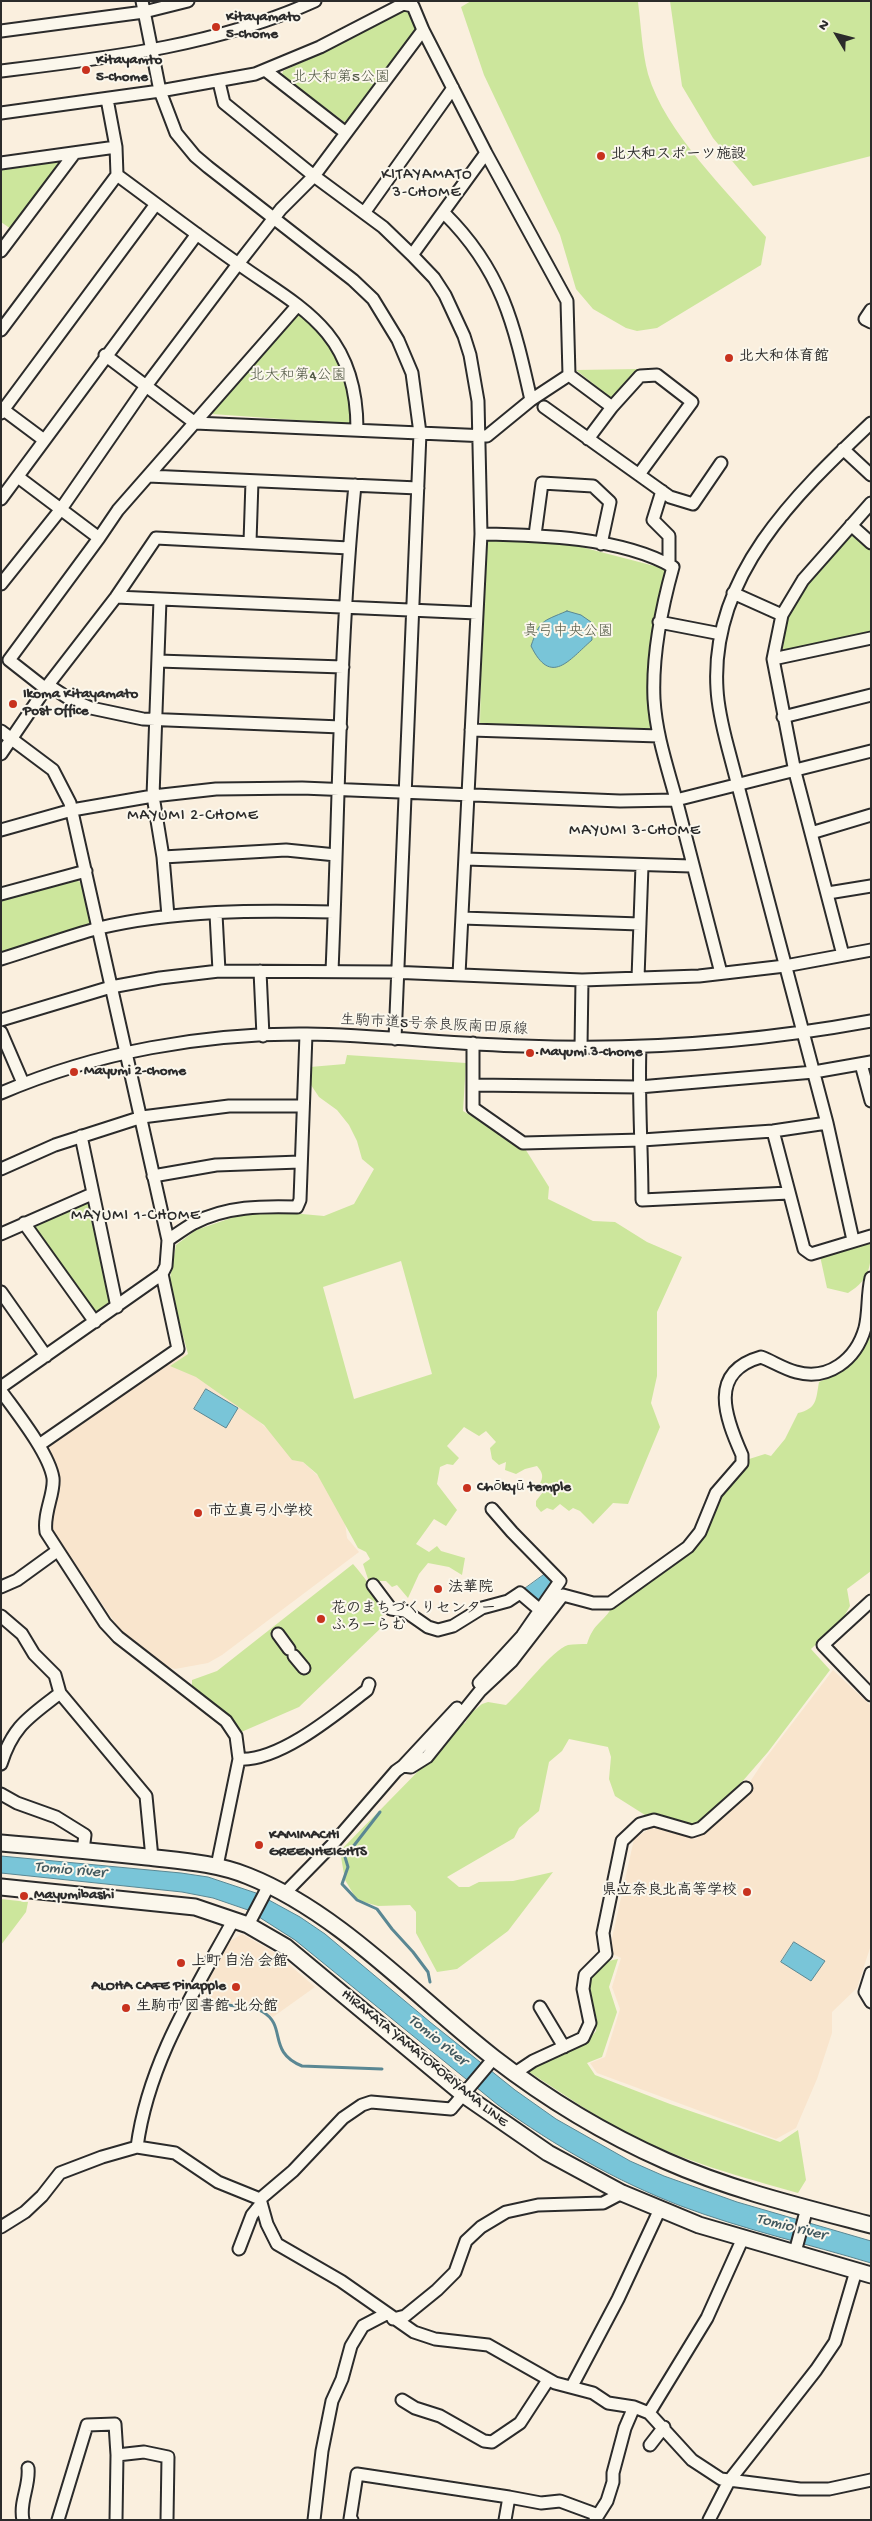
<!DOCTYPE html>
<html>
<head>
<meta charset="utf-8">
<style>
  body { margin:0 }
  #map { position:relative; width:872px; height:2521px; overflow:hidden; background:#faefde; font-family:"Gochi Hand",sans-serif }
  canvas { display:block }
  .frame { position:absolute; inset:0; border:2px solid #2b2b2b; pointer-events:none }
  .north { position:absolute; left:812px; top:10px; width:50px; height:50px; -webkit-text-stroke:4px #fbf7ec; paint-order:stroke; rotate:307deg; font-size:14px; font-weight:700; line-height:20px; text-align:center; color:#2b2b2b }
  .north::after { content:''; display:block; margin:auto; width:18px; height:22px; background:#2b2b2b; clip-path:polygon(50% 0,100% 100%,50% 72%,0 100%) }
</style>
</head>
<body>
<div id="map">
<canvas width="872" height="2521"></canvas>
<div class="frame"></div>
<div class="north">N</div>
</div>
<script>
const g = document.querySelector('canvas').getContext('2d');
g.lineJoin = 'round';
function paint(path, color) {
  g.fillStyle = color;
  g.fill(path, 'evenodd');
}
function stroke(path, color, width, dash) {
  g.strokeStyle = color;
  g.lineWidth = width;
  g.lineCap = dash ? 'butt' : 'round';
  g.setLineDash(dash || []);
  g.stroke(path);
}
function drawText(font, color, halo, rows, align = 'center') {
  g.font = font + ' "Gochi Hand","Klee One",sans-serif';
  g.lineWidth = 4;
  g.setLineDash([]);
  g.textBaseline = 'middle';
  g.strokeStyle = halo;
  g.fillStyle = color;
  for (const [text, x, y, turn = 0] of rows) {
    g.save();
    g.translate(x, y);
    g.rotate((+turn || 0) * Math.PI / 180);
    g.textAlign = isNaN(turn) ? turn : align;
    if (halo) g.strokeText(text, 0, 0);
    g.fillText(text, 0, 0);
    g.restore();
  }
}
paint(new Path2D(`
  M185,1353L342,1498L347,1538L359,1552L222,1655L208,1663L175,1669L165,1666L120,1630L53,1532L51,1519L57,1499L59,1482L49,1445Z
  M833,1670L871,1706V1945L857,1988L832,2012V2033L817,2079L796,2128L776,2139L597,2073L590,2063L605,2057L620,2009L612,1987L621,1958L609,1952L634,1839L655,1825L696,1839L742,1794L765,1759Z
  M242,1934L277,1954L315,1987L273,2017L253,2004L238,2006L215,2002L199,1990L227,1943Z`), '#f9e5cd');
paint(new Path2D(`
  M471,1L638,2C641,25 642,51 648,74C665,132 727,191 766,237L761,265L657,328L637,331L626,328L593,309L576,289L560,235L484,75L461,7Z
  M670,1H871V156L753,186L713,138L682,86Z
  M405,10L411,11L418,26L417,35L347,124L282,75L283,71L327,51Z
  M56,159L62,165L11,229L1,222V168Z
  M302,314C341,350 347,373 351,424L212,414L293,315Z
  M640,369L615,401L576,370Z
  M856,533L871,547V632L782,654L788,613L813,574L851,534Z
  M483,540H523L570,544L666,569L661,592L652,730L480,726Z
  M75,879L81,883L90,922L87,927L38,940L1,953V900Z
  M347,1055L466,1063L463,1111L524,1147L549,1187L548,1199L593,1221L615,1222L647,1242L682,1257L657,1312V1376L651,1403L660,1427L628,1504L613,1503L593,1524L580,1511L573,1508L569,1511L560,1504L553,1510L547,1508L541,1512L536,1506V1501L543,1492L539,1485C544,1477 543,1473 537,1466L525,1469L516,1474L505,1470L506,1462L499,1465L492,1459L490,1448L496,1442L486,1431L479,1436L464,1427L447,1446L459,1458L453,1465L447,1464L440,1467L437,1484L457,1510L446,1526L434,1519L416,1544L429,1552L437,1546L441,1551L465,1558L462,1575L449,1567L428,1563L419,1574L408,1598L397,1585L392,1587L386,1581H380L375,1585L368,1579L363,1564L370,1559L366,1552L358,1548L317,1474L303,1462L292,1460L264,1425L196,1377L170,1366L188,1354L169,1284L176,1245L196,1230L243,1214L291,1213L324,1216L354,1204L374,1169L362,1159L357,1141L349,1125L337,1110L319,1097L311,1085L310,1067L345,1064ZM401,1261L432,1374L354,1399L323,1287Z
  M85,1201L90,1204L112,1299L108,1305L99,1311H93L34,1228L36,1222Z
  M871,1241C871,1265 871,1279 848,1293L827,1288L820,1256Z
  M871,1326V1571L847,1589L850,1606L842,1620L811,1649L830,1670L768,1752L741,1783L697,1826L690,1828L660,1814L645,1815L615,1796L609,1779L611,1757L608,1747L569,1739L562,1751L549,1762L539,1811L519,1828L514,1838L447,1877L459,1887H469L479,1882L513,1881L553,1872L508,1931L457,1969L437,1972L416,1933V1912L410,1905L378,1906L357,1900L345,1880L340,1851L433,1756L456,1727L465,1723L470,1714L482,1704L488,1702L506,1705C521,1692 553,1649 568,1645C574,1644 581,1644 587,1644C594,1622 603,1623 613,1606L698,1539L717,1495L736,1475H741L746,1460L765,1454L771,1456L785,1439L798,1413C817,1409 816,1399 819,1382C852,1368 860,1359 871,1326Z
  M353,1564C368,1581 382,1601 384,1625L299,1707L239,1733L227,1714L192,1687V1680L217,1671Z
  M1,1899L28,1902L26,1912L1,1945Z
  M618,1959L609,1987L617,2012L602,2057L587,2063L595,2075L670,2104L780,2142L798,2130L806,2180L798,2193C742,2177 682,2161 629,2134C594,2116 562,2093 529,2072L543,2061L586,2043L596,2031L597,2019L588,1998L587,1980C596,1969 603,1961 618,1959Z`), '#cce69c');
const water = new Path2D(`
  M567,611L581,615L591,622L592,640C569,660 551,687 531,646C540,620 541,622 567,611Z
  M206,1389L238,1408L226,1428L194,1409Z
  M545,1574L554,1583L539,1604L523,1590Z
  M1,1856L181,1873L208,1877L256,1893L300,1917L325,1934L430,2022L515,2090L556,2119L630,2161L664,2176L737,2202L871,2241V2263C808,2244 742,2229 681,2206C616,2181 555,2146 498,2105L295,1940L248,1910L213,1898L182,1892L1,1873Z
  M794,1942L825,1961L811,1981L781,1962Z`);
paint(water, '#79c5d8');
stroke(water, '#5a8793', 1);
stroke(new Path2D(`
  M380,1812L345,1857L348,1867L342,1884L357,1900L377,1909L392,1929L413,1952L428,1972L430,1982
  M213,2002C225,2006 256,2007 263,2012C287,2026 267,2052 302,2066L382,2069
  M445,2105L450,2101`), '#5a8793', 3);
const minor = new Path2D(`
  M142,1L160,91L176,133L195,156L208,167L353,280L373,299L398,340L412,373L420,433L395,1039
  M1,31L144,12L188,1
  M265,70L346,133
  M1,71C108,58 216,46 315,1
  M219,82L224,103L314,176L383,227L412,255L434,278L445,295L464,336L470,355L478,401L481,534L459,975
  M107,99L116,147L117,175C158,205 198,236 240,265C269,286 304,305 327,333C350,361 357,394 357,429
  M1,113L160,91L255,74L320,47L403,4L413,6L423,30L486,153L567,301L569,375L531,400L487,436L195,423L105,355
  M1,163L116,147
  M364,213L453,88
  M444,213C502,270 514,324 531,400
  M1,251L74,154
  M412,255L486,153
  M871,310L865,319L871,322
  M1,330L117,175
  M569,375L612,407
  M544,407L670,497L693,504L721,463
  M1,408L44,440
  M1,413L156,204
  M588,439L612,407L640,376L657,375L692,402L640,473
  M843,449L871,475
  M148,476L418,488
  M18,477L99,538L9,660L46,689
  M662,491L653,520L669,536V565
  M1,499L197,234
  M851,525L871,543
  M481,534C540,535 621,537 673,567C661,610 652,654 654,699C656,734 667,766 676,799C691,857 706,915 721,973
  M535,535L542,483L593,486L610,502L601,544
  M99,538L118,510L297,306
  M250,542L252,481
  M1,584L61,509L146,386L238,264L281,209L314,176L423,30
  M733,593L782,615
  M116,597L477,613
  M160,600L153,796L163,857L168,916
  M659,622L721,634
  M773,659L871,638
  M158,661L343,667
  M48,685L68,698L91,708L143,719L341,727
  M783,717L871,695
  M471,730L659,736
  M1,731L53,770L70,803L168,1240L166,1266L162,1274L1,1387
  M1,754L48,685L116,597L156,538L349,548
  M1,830L72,810L153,796L216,789L302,788L620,801L676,800L871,751
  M811,833L871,815
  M163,857L286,850L336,855
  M465,859L691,866
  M828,893L871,886
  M1,894L86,871
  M216,914L219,971
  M462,918L640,924
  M843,955L795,772L773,659L782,615L803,580L871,503
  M1,959C34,949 66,937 99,928C176,910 256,910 334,912
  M260,971L263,1036
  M332,971C339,809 339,647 355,485
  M638,978L642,866
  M1,1020L111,987L160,978L219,971L390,972L582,980L699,976L785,966L871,950
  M1,1032L23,1083
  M473,1043V1108L523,1143L642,1140L773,1131L827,1123
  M581,1047L582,980
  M640,1047C638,1098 642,1149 642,1200L789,1193
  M861,1064L871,1101
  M473,1085L639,1087L814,1072L871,1062
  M1,1093C97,1052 203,1033 307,1034C379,1035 451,1044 523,1046C640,1051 756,1042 871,1021
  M773,1131L804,1249L811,1254L871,1236
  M81,1136L117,1307
  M1,1169L55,1145L142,1117L229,1106H302
  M153,1176L216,1165L300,1162
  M24,1223L95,1322
  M1,1234L92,1194
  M168,1240C177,1234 185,1228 194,1223C227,1206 262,1206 297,1207L300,1200L306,1034
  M853,1240L827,1123L728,748C723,729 718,709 717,689C710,576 795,495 871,423
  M1,1292L46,1356
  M1,1391C16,1412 49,1453 53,1478C55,1493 43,1513 46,1532L105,1623L118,1637L226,1721L236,1736L239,1759L217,1866
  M39,1445L178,1349L162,1274
  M373,1585L391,1609L405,1611L428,1627L438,1630L453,1626L482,1608L508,1601L520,1593L541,1611
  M1,1587L17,1580L57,1551
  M871,1601L823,1645L871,1695
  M1,1616L22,1634L34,1654L55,1675L60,1693L146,1796L152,1858
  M278,1634L289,1649
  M294,1656L304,1668
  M479,1683L522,1636L560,1581L512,1532L492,1509
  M239,1759C279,1762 336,1714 367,1690L369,1684
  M1,1764C13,1725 30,1717 60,1693
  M403,1766L457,1708
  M1,1794L17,1803L56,1817L85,1835L83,1850
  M284,1894L332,1845L396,1771L403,1766L411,1767L427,1757L480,1691L512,1661L563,1595L593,1603H610L688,1547L700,1532L716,1493L742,1463V1455C725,1417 708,1372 761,1357C772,1361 784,1369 796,1372C828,1381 856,1360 865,1328C869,1312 867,1295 871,1278
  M248,1925L269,1885
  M871,1973L865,1992L871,2002
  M540,2007L564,2047
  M515,2073L533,2061L583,2038L590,2023L583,1989L585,1975L606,1954L603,1933L622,1841L640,1824L654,1820L692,1831L701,1828L746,1788
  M137,2147C148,2063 194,1992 234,1919
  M260,2199L267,2224L277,2244L341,2281L414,2332L435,2339L488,2345L555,2383L593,2393L608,2403L634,2407L649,2413L692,2460L721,2479L800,2489H829L871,2480
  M1,2227L25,2212L42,2196L60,2173L102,2157L137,2147L175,2153L218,2182L260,2199L293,2171L343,2118L362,2105L371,2102L451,2109L494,2058
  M239,2249L252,2215L261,2204
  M795,2252L807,2208
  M393,2319L405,2316L437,2290L455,2272L466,2241L481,2227L506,2212L538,2205L603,2203L622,2193
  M572,2386L618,2299L660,2209
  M402,2400L415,2408L440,2416L484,2441L492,2442L520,2423L548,2380
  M649,2413L707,2318L743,2238
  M650,2445L664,2427
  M509,2497L541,2503L560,2501L598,2515
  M23,2520C19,2502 30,2486 28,2468
  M58,2520L87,2425L115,2424L117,2455L144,2452L168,2457L167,2520
  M116,2520L117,2455
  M314,2520L322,2451L332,2401L342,2379L351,2346L363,2326L386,2314
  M352,2520L350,2519L357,2474L509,2497L505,2520
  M595,2520L607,2501L613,2482V2473L625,2428L634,2407
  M709,2520L729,2481L816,2370L835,2342L856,2271`);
const major = new Path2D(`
  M1,1843C50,1847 99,1852 147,1857C181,1861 216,1863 248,1876C339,1912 417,1998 494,2058C547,2099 605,2134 666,2161C731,2190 802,2207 871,2225
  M1,1887L195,1907L248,1925L286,1947L464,2095L548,2153L622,2193L699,2225L871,2275`);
stroke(minor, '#2b2b2b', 15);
stroke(major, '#2b2b2b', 19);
stroke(minor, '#fbf7ec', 11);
stroke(major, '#fbf7ec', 15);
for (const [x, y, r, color] of [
  [216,27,5,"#c8321e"],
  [86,70,5,"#c8321e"],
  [601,156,5,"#c8321e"],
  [729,358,5,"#c8321e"],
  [13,704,5,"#c8321e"],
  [530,1053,5,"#c8321e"],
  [74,1072,5,"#c8321e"],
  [467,1488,5,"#c8321e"],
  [198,1513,5,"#c8321e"],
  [438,1589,5,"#c8321e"],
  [321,1619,5,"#c8321e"],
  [259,1845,5,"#c8321e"],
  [747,1892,5,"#c8321e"],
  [24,1896,5,"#c8321e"],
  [181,1963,5,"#c8321e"],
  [236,1987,5,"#c8321e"],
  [126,2008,5,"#c8321e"]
]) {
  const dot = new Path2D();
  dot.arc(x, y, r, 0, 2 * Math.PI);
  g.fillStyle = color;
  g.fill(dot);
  stroke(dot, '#fbf7ec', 2);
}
drawText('bold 15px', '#2b2b2b', '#fbf7ec', [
  ["Kitayamato",226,18],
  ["5-chome",226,35],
  ["Kitayamto",96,61],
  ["5-chome",96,78],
  ["北大和スポーツ施設",611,156],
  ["北大和体育館",739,358],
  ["Ikoma Kitayamato",23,695],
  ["Post Office",23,712],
  ["Mayumi 3-chome",540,1053],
  ["Mayumi 2-chome",84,1072],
  ["Chōkyū temple",477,1488],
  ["市立真弓小学校",208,1513],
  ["法華院",448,1589],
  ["花のまちづくりセンター",331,1610],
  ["ふろーらむ",331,1627],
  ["KAMIMACHI",269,1836],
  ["GREENHEIGHTS",269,1853],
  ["県立奈良北高等学校",737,1892,"right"],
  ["Mayumibashi",34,1896],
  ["上町 自治 会館",191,1963],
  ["ALOHA CAFE Pinapple",226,1987,"right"],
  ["生駒市 図書館 北分館",136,2008]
], 'left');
drawText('15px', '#535a47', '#fbf7ec', [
  ["北大和第5公園",341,79],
  ["北大和第4公園",298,377],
  ["真弓中央公園",568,633]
]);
drawText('15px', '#2b2b2b', '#fbf7ec', [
  ["生駒市道5号奈良阪南田原線",434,1026,3],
  ["HIRAKATA YAMATOKORIYAMA LINE",424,2059,39]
]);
g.letterSpacing = '1px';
drawText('16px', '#2b2b2b', '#fbf7ec', [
  ["KITAYAMATO",427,176],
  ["3-CHOME",427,194],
  ["MAYUMI 2-CHOME",193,817],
  ["MAYUMI 3-CHOME",635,832],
  ["MAYUMI 1-CHOME",136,1217]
]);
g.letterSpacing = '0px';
drawText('italic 16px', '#42595f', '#fbf7ec', [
  ["Tomio river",70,1871,5],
  ["Tomio river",437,2041,39],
  ["Tomio river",791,2228,14]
]);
</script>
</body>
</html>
